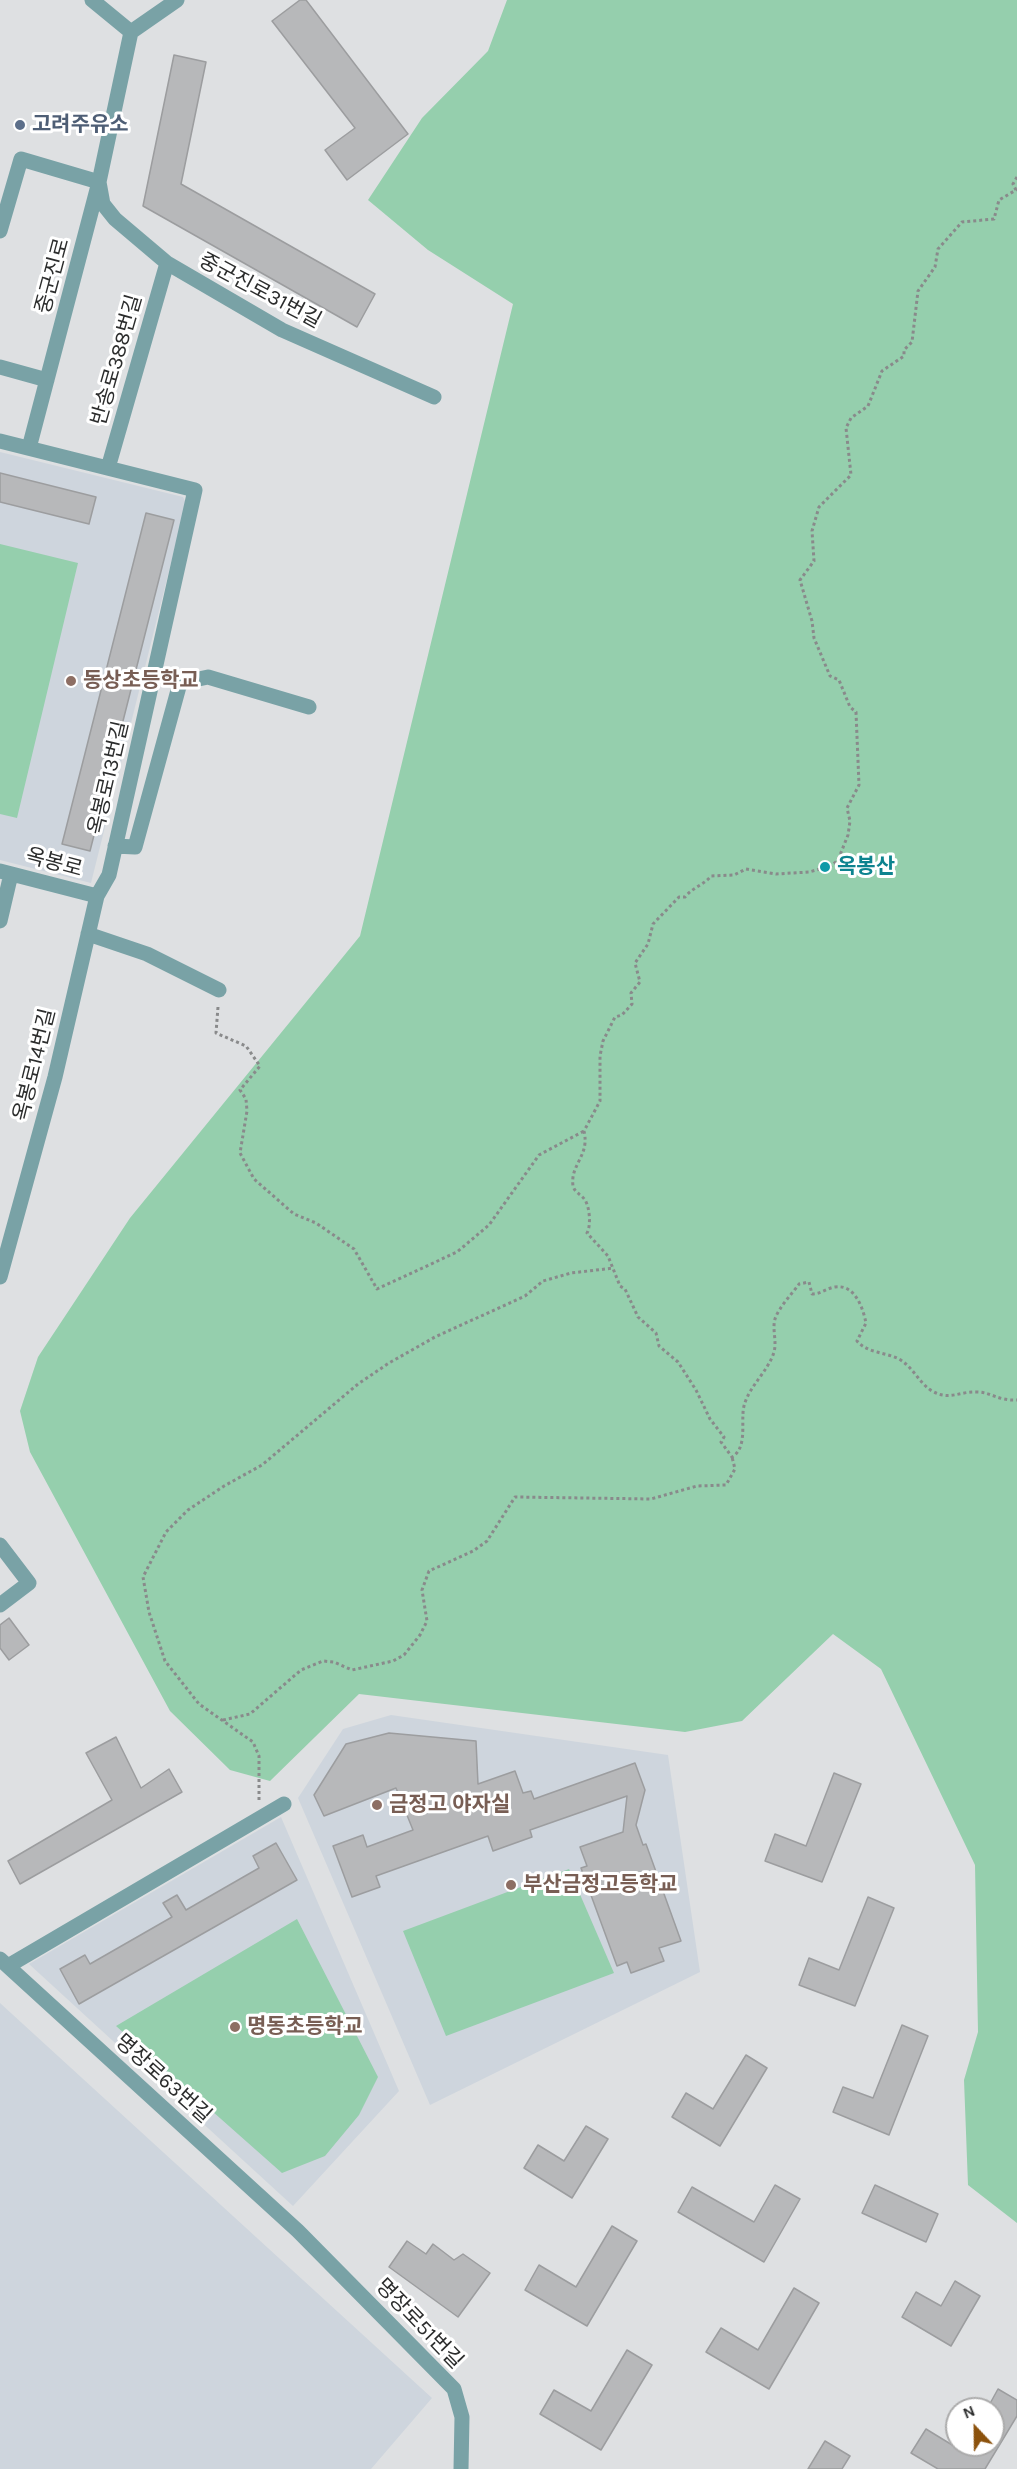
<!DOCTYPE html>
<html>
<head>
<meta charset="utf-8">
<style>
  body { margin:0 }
  #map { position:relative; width:1017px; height:2469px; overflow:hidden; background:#dee0e2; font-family:Karla,sans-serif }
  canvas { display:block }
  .north { position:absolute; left:945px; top:2397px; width:60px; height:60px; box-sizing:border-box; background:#fff; border:2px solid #ababab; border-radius:50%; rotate:338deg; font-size:16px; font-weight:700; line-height:24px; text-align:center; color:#2c2d2d }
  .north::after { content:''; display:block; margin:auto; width:21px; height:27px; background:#8c520d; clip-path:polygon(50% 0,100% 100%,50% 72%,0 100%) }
</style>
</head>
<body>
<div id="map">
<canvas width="1017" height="2469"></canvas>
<div class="north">N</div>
</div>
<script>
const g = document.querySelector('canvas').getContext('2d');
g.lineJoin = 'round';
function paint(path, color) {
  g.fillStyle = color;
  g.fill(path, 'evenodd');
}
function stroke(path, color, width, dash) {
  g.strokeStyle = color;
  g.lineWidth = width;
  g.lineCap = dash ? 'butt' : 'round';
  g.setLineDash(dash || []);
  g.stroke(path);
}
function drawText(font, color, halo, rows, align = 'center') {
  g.font = font + ' Karla,"Noto Sans KR",sans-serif';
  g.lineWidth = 6;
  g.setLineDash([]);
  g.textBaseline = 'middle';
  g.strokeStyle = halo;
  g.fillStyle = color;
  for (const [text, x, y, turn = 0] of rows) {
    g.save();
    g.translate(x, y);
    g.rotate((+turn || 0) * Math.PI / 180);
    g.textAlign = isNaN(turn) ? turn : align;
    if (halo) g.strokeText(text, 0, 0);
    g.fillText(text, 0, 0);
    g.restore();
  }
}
paint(new Path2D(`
  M0,452L183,497L186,503L91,883L0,860Z
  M391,1715L668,1755L700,1972L430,2105L298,1798L343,1729Z
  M281,1817L399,2091L293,2206L29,1964Z
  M0,2003L432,2398L371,2469H0Z`), '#ced5dd');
paint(new Path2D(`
  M507,0H1017V2223L968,2185L964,2080L978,2032L975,1865L881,1669L833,1634L742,1721L685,1732L359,1694L270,1781L230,1770L170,1711L30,1452L20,1411L38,1357L130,1218L360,936L513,304L428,250L368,200L422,118L488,51Z
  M0,544L78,563L17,818L0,814Z
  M569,1869L614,1973L446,2036L403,1931Z
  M297,1919L378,2077L359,2115L325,2156L282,2173L116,2026Z`), '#95cfad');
const building = new Path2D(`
  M300,0H306L408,134L347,180L325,150L355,128L272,21Z
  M174,55L206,62L181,184L375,294L357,327L143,206Z
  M0,473L96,497L89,524L0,502Z
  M146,513L174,520L90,851L62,844Z
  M9,1618L29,1645L9,1660L0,1648V1625Z
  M389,1733L476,1741L478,1784L515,1771L523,1793L531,1791L534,1799L635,1763L645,1790L636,1825L643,1845L646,1844L681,1941L659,1948L664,1961L631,1973L627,1962L617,1966L581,1868L587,1866L580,1847L623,1832L627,1796L530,1830L532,1837L493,1851L488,1836L376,1876L380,1887L352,1897L333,1846L363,1835L367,1847L413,1830L396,1788L324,1816L314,1795L346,1744Z
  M116,1737L141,1788L169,1769L182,1792L20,1884L8,1861L112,1800L86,1753Z
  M834,1773L861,1784L822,1882L765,1861L775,1834L806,1846Z
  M276,1843L297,1880L79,2004L60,1969L85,1955L90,1964L172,1917L163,1903L177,1895L186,1910L259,1868L253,1856Z
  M868,1897L894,1908L855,2006L799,1985L809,1958L839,1970Z
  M902,2025L928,2036L889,2135L833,2112L843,2087L873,2098Z
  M746,2055L767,2068L720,2146L672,2117L686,2093L713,2109Z
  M586,2126L608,2139L572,2198L524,2168L538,2145L564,2161Z
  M775,2185L800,2199L764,2262L678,2212L692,2187L754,2222Z
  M875,2185L938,2214L926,2242L862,2213Z
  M612,2226L637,2241L587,2326L525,2290L539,2265L576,2287Z
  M407,2241L426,2254L433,2244L454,2260L463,2254L490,2273L458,2317L389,2267Z
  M955,2281L980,2296L951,2346L902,2317L916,2292L941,2306Z
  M794,2288L819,2303L769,2389L706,2352L721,2328L758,2350Z
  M627,2350L652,2365L601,2450L540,2414L554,2390L591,2411Z
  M998,2389L1017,2400V2416L985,2469H938L911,2453L926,2429L962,2451L966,2445H993V2409H987Z
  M825,2441L850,2456L842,2469H808Z`);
paint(building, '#b7b8ba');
stroke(building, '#9c9d9f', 1.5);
stroke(new Path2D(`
  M1017,177L1013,184L1016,190L999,200L994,219L962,222L938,249L935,267L918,291L912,342L904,350V356L882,371L868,406L851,418L846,428L851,475L819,507L812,531L814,561L800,580L812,621L814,638L830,676L839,680L850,707L856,712L859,785L847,808L850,821L848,835L838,860L831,866L809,872L776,874L746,869L734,875L711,876C704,885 693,887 685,897H679L653,924L648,944L635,963L640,982L631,993L632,1004L622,1015L615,1017L603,1041L600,1056V1101L584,1131C590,1156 570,1164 573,1186C575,1193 581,1194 585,1200C590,1208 591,1226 587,1233L608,1256L620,1286L625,1289L638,1317L656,1333L659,1346L678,1362L696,1390L710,1419L724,1437L721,1442L732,1457C746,1449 742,1427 743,1414C743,1391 768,1373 774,1352C777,1341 772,1329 775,1319C779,1307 792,1294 799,1284L809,1282L812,1294C821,1294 827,1288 835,1287C855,1284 863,1308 866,1323L857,1341C867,1353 885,1352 899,1359C913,1367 919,1383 932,1391C949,1401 960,1391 977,1392C991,1392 998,1401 1017,1400
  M218,1007L216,1033L246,1046L260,1066L240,1090L246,1099L247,1111L240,1153L254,1179L294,1214L316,1223L354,1249L377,1289L457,1252L489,1225L539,1155L584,1131
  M223,1720L250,1714L301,1670L323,1661L334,1662L352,1670L393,1661L404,1655L420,1635L427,1621L422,1590L429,1571L473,1551L487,1541L515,1497L651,1499L697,1486L726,1485L735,1469L732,1457
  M259,1800V1756L253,1742L199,1704L165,1661L149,1612L143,1577L166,1532L188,1510L224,1486L262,1465L358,1384L389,1363L435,1337L525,1296L543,1281L571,1273L614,1268`), '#898a8b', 3, [3, 3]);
stroke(new Path2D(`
  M92,0L131,32
  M0,231L21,159L99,182L103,204L115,219L167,263L282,330L434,397
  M0,367L47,380
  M0,441L195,490L109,875L97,896L55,1077L0,1277
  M29,448L99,182L131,32L177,0
  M108,468L167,263
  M115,846L135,847L180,683L208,677L309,707
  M0,871L97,896
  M0,921L11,874
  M88,934L147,954L219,990
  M0,1545L29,1583L0,1605
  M0,1959L298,2231L454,2389L462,2417L461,2469
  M8,1966L284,1804`), '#79a2a6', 15);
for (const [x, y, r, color] of [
  [20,125,6,"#5c6f8a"],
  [71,681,6,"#8d6e63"],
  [825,867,6,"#0f9aa8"],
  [377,1805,6,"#8d6e63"],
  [511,1885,6,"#8d6e63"],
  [235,2027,6,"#8d6e63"]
]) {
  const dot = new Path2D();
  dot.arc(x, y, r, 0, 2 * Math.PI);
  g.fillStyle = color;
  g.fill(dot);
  stroke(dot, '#fff', 2);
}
drawText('bold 21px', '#4e5e75', '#fff', [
  ["고려주유소",32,125]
], 'left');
drawText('21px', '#2c2d2d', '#fff', [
  ["중군진로",53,276,-75],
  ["중군진로31번길",260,291,28],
  ["반송로388번길",117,360,-74],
  ["옥봉로13번길",109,778,-77],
  ["옥봉로",54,863,15],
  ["옥봉로14번길",35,1065,-76],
  ["명장로63번길",163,2079,42],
  ["명장로51번길",419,2324,46]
]);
drawText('bold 21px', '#785e54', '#fff', [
  ["동상초등학교",83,681],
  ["금정고 야자실",389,1805],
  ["부산금정고등학교",523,1885],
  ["명동초등학교",247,2027]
], 'left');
drawText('bold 21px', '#0d838f', '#fff', [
  ["옥봉산",837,867]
], 'left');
</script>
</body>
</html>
